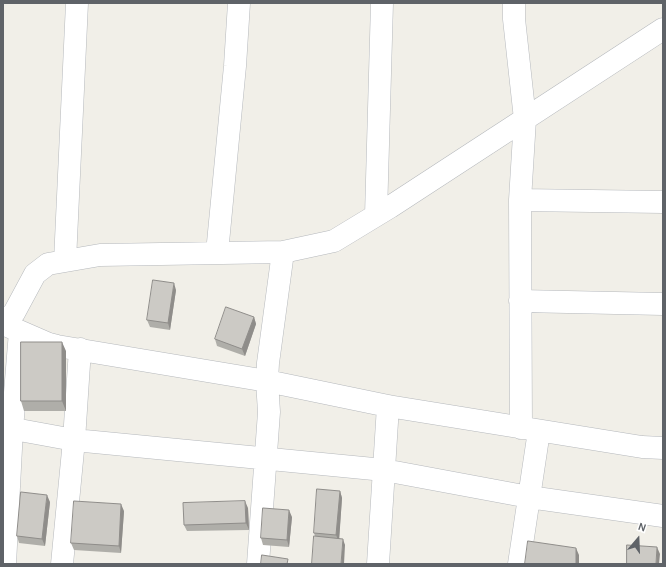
<!DOCTYPE html>
<html>
<head>
<meta charset="utf-8">
<style>
  body { margin:0 }
  #map { position:relative; width:666px; height:567px; overflow:hidden; background:#f1efe8; font-family:Karla,sans-serif }
  canvas { display:block }
  .frame { position:absolute; inset:0; border:4px solid #5f6368; pointer-events:none }
  .north { position:absolute; left:618px; top:519px; width:40px; height:40px; -webkit-text-stroke:3px #fff; paint-order:stroke; rotate:19deg; font-size:11px; font-weight:700; line-height:16px; text-align:center; color:#5f6368 }
  .north::after { content:''; display:block; margin:auto; width:14px; height:18px; background:#5f6368; clip-path:polygon(50% 0,100% 100%,50% 72%,0 100%) }
</style>
</head>
<body>
<div id="map">
<canvas width="666" height="567"></canvas>
<div class="frame"></div>
<div class="north">N</div>
</div>
<script>
const g = document.querySelector('canvas').getContext('2d');
g.lineJoin = 'round';
function stroke(path, color, width, dash) {
  g.strokeStyle = color;
  g.lineWidth = width;
  g.lineCap = dash ? 'butt' : 'round';
  g.setLineDash(dash || []);
  g.stroke(path);
}
function paint(path, color) {
  g.fillStyle = color;
  g.fill(path, 'evenodd');
}
const minor = new Path2D(`
  M514,3V19L525,119L520,200L521,428
  M520,200L663,202
  M376,215L382,3
  M217,253L235,66L239,3
  M65,261L77,3
  M520,301L663,304
  M3,323L14,313L35,274L48,264L100,255L283,252L334,241L390,207L663,29
  M3,324L49,344L57,346L267,381L388,406L642,447L663,448
  M3,427L74,440L384,470L529,497L663,516
  M5,564L12,429L20,332
  M62,564L74,440L80,349
  M258,564L269,412L267,381L268,363L283,252
  M378,564L388,406
  M519,564L539,431`);
stroke(minor, '#b5b8bc', 23);
stroke(minor, '#fff', 22);
paint(new Path2D(`
  M176,290L170,330L150,327L147,320Z
  M254,317L256,324L245,356L217,346L215,339Z
  M66,351V411H24L21,401Z
  M340,491L342,498L339,538L345,545L315,536L314,533Z
  M50,502L45,546L19,543L17,536Z
  M248,508L249,530L187,531L184,525Z
  M124,511L121,553L74,550L71,543Z
  M292,517L289,547L263,545L261,538Z`), '#afaea9');
paint(new Path2D(`
  M174,283L176,290L170,330L168,323Z
  M254,317L256,324L245,356L242,349Z
  M62,342L66,351V411L62,401Z
  M340,491L342,498L339,542L336,535Z
  M47,495L50,502L45,546L42,539Z
  M245,501L248,508L249,530L246,523Z
  M121,504L124,511L121,553L119,546Z
  M289,510L292,517L289,547L287,540Z
  M343,539L345,545L344,564H341Z
  M657,547L660,554L659,564H656Z
  M576,548L579,555V564H576Z`), '#8f8d8a');
const building = new Path2D(`
  M153,280L174,283L168,323L147,320Z
  M226,307L254,317L242,349L215,339Z
  M21,342H62V401H21Z
  M317,489L340,491L336,535L314,533Z
  M21,492L47,495L42,539L17,536Z
  M74,501L121,504L119,546L71,543Z
  M245,501L246,523L184,525L183,503Z
  M263,508L289,510L287,540L261,538Z
  M314,536L343,539L341,564H312Z
  M528,541L576,548V564H525Z
  M627,545L657,547L656,564H627Z
  M262,555L288,559L287,564H261Z`);
paint(building, '#cccac5');
stroke(building, '#8f8d8a', 1);
</script>
</body>
</html>
